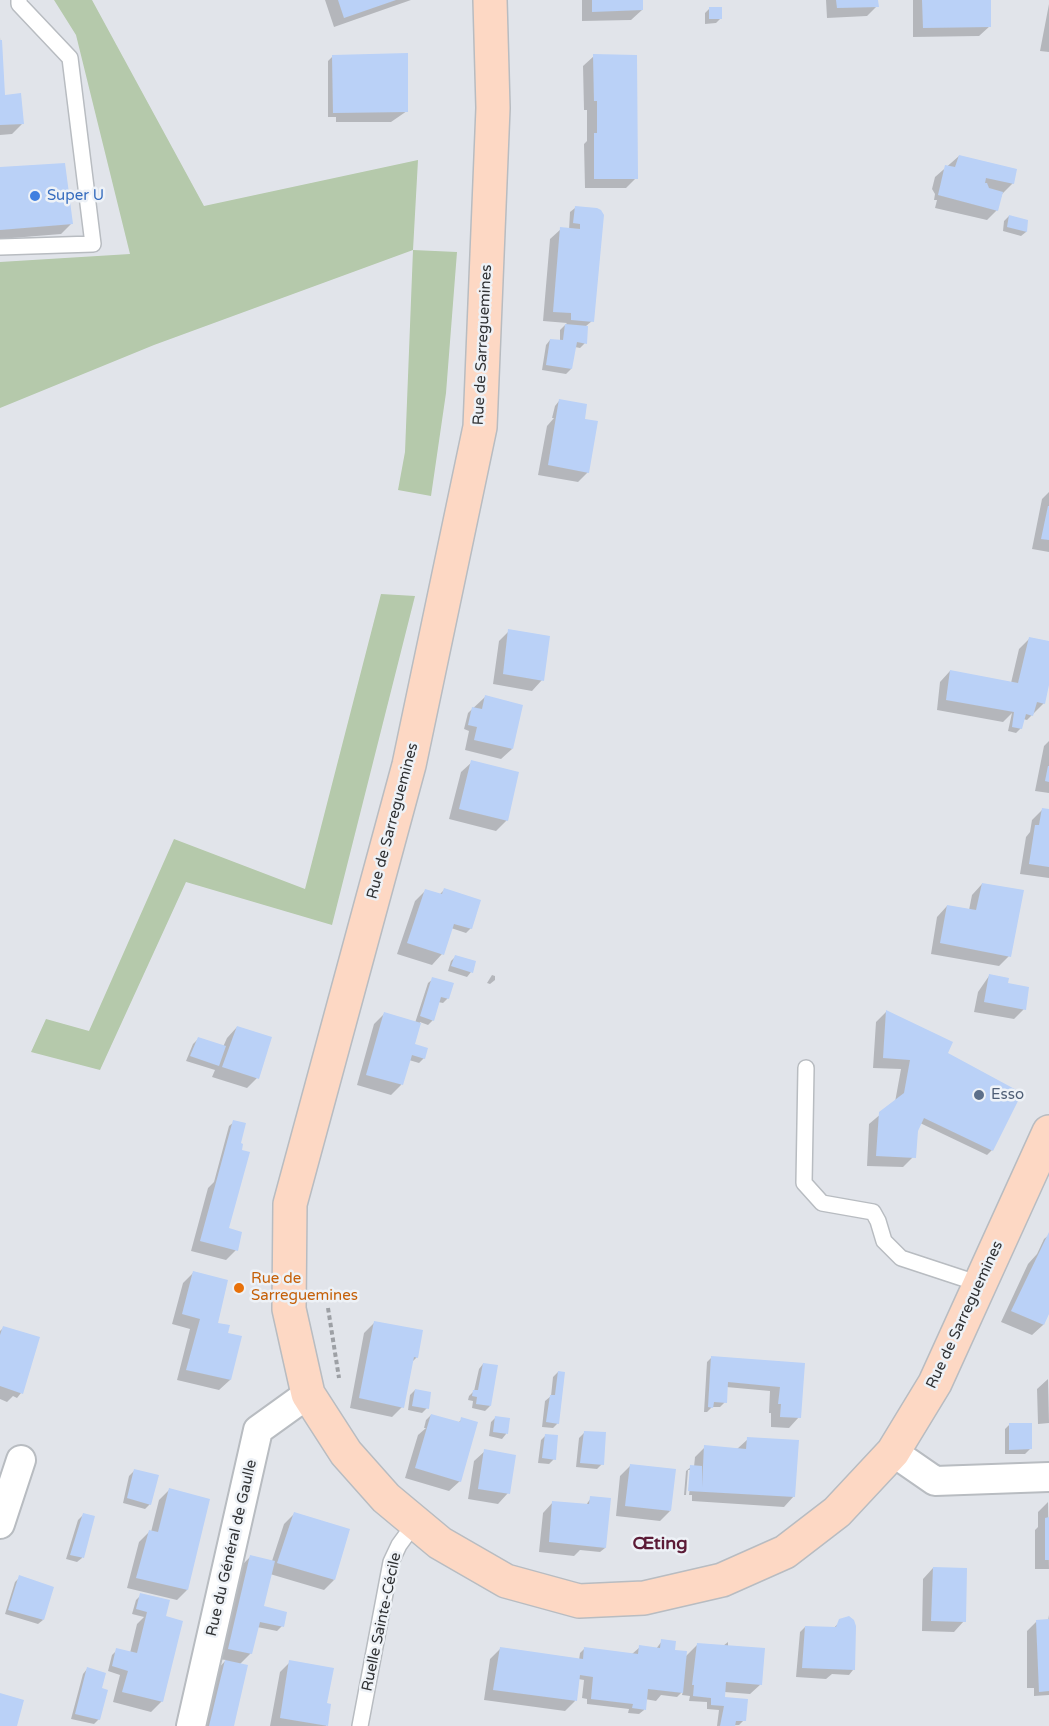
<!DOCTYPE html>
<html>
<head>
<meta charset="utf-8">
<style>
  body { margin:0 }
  canvas { display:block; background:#e1e4ea }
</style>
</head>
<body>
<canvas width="1049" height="1726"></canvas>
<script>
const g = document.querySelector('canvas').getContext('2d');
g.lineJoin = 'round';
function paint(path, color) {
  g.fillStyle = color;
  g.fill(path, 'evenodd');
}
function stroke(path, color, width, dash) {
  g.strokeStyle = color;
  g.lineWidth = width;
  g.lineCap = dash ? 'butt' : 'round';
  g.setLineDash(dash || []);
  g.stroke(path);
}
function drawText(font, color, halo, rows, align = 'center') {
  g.font = font + ' "Varela Round",sans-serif';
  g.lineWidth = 5;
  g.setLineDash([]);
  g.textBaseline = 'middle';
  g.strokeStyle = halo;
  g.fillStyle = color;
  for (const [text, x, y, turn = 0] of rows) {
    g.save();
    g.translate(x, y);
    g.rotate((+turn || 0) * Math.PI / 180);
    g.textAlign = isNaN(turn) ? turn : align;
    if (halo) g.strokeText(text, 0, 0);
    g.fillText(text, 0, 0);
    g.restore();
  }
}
paint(new Path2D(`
  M54,0H92L204,206L418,160L413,250L457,252L446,393L431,496L398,490L405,452L413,250L154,345L0,408V262L130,254L76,35Z
  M381,594L415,596L332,925L186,882L100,1070L31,1052L46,1019L89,1031L174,839L305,889Z`), '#b5c9ab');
paint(new Path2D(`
  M325,0H411L334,27Z
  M582,0H642V10L631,20L582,21Z
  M826,0H877V6L867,16L827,18Z
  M913,0H989L990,26L979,36L913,37Z
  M1049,4V52L1040,51Z
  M710,8L721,18L716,23L705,24V13Z
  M0,37L4,97L22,124L12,134L0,135Z
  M333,56L407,111L391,122H336V117H328V61Z
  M594,56L636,178L626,188H585L584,144L587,141V110H584L583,66Z
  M959,156L1013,183L1002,194L997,210L987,220L935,208L937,200H934L935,194L932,189L935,177Z
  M0,168L71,224L61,234L0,239Z
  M575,208L601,233L592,321L586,326L585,343L580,348L575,347L571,369L566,374L542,370L546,345L550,340L560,341V330L567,323L543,321L550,239L561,229L569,230L570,212Z
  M1009,216L1026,221V232L1021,236L1003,231L1004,221Z
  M559,401L583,420L588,472L578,482L538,475L547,426L554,418H552L555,406Z
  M1049,492V552L1032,549L1042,499Z
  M509,631L542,680L532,691L493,684L499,641Z
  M1030,638L1049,643V679L1044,703L1027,720L1023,719L1021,728L1016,733L1008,731L1012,713L1003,722L937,710L940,682L950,671L1011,683L1019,649Z
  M485,697L512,749L501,759L465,750L469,731L464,729L468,713Z
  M1049,741V793L1035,791L1044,746Z
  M472,762L507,820L496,831L449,819L461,772Z
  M1042,810L1049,811V878L1020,874L1026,837L1030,832L1032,820Z
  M982,884L1009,956L999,966L931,954L937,917L947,906L969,910L972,895Z
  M444,890L471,928L466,933L451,928L442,954L432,965L397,954L415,901L425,891L439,895Z
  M456,956L471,972L467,977L448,971L451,961Z
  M492,975L495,976V980L490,984L487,983Z
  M989,976L1006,982L1024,1009L1014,1019L974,1012L978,992Z
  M433,979L448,998L443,1003L438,1002L433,1020L428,1025L420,1022L413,1045L424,1058L419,1063L409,1060L401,1085L391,1095L357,1085L374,1024L384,1014L415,1023L428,983Z
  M886,1012L945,1054L992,1150L987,1155L920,1123L914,1134L913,1157L903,1167L867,1166L869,1124L895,1102L901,1069L873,1068L876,1022Z
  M237,1027L257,1078L247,1088L212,1077L215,1070L186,1061L193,1044L198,1039L223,1047L227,1038Z
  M234,1122L227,1229L236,1250L226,1260L191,1251L208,1188L214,1182L229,1126Z
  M1049,1235V1310L1043,1325L1032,1335L1001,1322L1028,1264L1037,1254L1044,1239Z
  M193,1273L216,1324L227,1334L230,1380L219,1390L177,1380L190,1329L172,1324L183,1283Z
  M374,1323L417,1357L412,1362L402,1407L392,1417L350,1408L364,1333Z
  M3,1328L21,1393L17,1398L13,1396L7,1402L0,1399V1331Z
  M712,1357L803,1365L799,1417L789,1428L771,1427V1413H769L770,1391L726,1387L725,1402L720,1407H712L707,1412H704L707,1362Z
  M483,1364L490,1406L485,1411L472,1408L473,1401L468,1400L469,1396L474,1391L479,1369Z
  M558,1372V1423L553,1428L542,1427L545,1401L551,1396L553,1377Z
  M1048,1379L1049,1423L1038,1424L1037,1389Z
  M415,1390L427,1408L422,1413L408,1410L410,1395Z
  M431,1415L458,1423L462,1419L460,1481L449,1491L405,1478L418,1435L426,1428H424L426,1420Z
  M496,1417L509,1419L506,1434L502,1439L489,1436L491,1422Z
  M1010,1424L1030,1449L1025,1454H1005V1429Z
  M584,1433L602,1464L597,1469L576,1467L579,1438Z
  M546,1435L554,1459L549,1464L538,1463L541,1440Z
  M748,1439L794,1496L784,1507L692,1501V1495H689L692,1470H688L686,1495H684L686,1471L691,1467H694L695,1457L705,1447L737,1449Z
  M485,1451L508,1493L498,1504L468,1499L474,1461Z
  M630,1466L670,1511L660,1521L616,1516L620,1476Z
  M134,1471L150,1504L145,1509L123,1503L129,1476Z
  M169,1490L187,1590L177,1600L127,1588L139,1542L149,1532H151L159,1500Z
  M591,1498L605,1548L600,1552L580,1550L574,1556L539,1552L543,1513L553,1502L586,1505Z
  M1048,1502L1049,1569H1035V1530L1038,1527V1512Z
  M294,1514L334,1580L324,1590L270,1574L261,1611L282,1626L277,1631L257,1627L251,1653L239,1665L232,1726H202L215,1672L226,1660L218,1659L240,1567L251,1556L272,1561L284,1524Z
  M83,1515L82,1558L77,1562L66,1559L78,1520Z
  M933,1568L964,1621L954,1632L922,1631L923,1579Z
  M20,1577L43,1620L38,1624L5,1614L15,1582Z
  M141,1595L165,1616L162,1701L151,1712L113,1702L120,1675L108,1671L112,1655L117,1650L130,1653L137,1624L144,1617L132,1614L136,1600Z
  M1049,1615V1695L1034,1696V1688H1027V1631L1037,1621H1048Z
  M843,1618L853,1670L849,1675L832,1674L826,1679L796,1677L800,1632L805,1627L833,1629Z
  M662,1641L674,1651L685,1657L697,1645L723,1646L728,1642V1649L761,1684L750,1694L724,1692L723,1699L744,1720L739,1725L717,1726L719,1710L707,1709V1702L689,1701L690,1696L682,1695L683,1691L677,1697L661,1695L656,1701L645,1699L644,1710L639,1714L628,1713L629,1709L587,1704V1699L582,1698L584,1680L578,1679L575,1701L565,1711L484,1700L490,1659L500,1649L579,1660L580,1653L585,1648L632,1654L640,1647L656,1649Z
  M290,1662L326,1704V1726H270L280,1672Z
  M87,1669L100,1690L99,1719L94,1724L71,1719L83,1674Z`), '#0003');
paint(new Path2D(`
  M338,0H396L344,18Z
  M592,0H643V10L592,12Z
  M836,0H878L879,7L837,8Z
  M922,0H991V27L923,28Z
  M709,7H722V19H709Z
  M0,40H2L5,95L21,93L24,124L0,125Z
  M408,53V112L333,113L332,55Z
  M593,54L637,55L638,179H594V133H597V101H594Z
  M959,155L1017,169L1014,184L986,178L985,183H987L989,188L1003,192L998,211L938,195L945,165L955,167Z
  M65,163L73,224L0,230V167Z
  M575,206L597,208L601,210L604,215L594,322L571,320V313L553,312L560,227L580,229V224L573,223Z
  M1009,215L1028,220L1027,232L1007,227Z
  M565,324L588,326L587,344L577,342L572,369L546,365L550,339L563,340Z
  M559,399L587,404L585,419L598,421L589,473L548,465Z
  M1048,506H1049V540L1041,539Z
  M508,629L550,636L544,681L503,674Z
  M1029,637L1049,641V685L1045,704L1037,702L1033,716L1026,714L1022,729L1012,727L1014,712L946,700L950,670L1018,683Z
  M485,695L523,705L513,749L474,740L477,727L468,725L472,707L482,709Z
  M471,760L519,772L508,821L459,809Z
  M1048,766H1049V782L1045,781Z
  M1042,808L1049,809V867L1029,864L1035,825H1039Z
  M982,883L1024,890L1011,957L940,943L947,905L976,910Z
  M444,888L481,900L472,929L454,924L444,955L407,943L425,889L442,894Z
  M455,955L476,961L473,973L451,966Z
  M989,974L1009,978L1008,983L1029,987L1026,1010L984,1002Z
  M432,977L454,983L449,999L441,997L434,1021L420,1016Z
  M886,1010L953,1042L948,1053L1022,1093L993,1151L924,1118L918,1131L916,1158L876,1156L879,1112L904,1093L910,1060L883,1058Z
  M384,1012L421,1023L415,1044L428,1048L425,1059L412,1055L403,1085L366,1075Z
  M237,1026L272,1037L259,1079L222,1067Z
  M198,1037L226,1046L219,1066L190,1056Z
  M233,1120L246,1123L241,1143L243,1144L242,1150L250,1152L229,1228L242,1232L238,1251L200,1241Z
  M1049,1232V1314L1044,1325L1011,1311Z
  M193,1271L228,1280L218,1323L230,1325L228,1333L242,1336L231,1380L186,1370L200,1319L182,1314Z
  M374,1321L423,1330L418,1358L414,1357L404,1408L359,1398Z
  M3,1326L40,1337L23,1394L0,1386V1335Z
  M711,1356L805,1363L801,1418L780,1417L781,1404H778L780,1387L728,1382L727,1403L714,1402L713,1408L708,1407Z
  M483,1363L498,1365L491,1406L476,1404L477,1397L472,1396L473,1390H478Z
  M558,1371L565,1372L559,1424L546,1422L550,1395H555Z
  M415,1389L431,1392L429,1409L412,1406Z
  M431,1414L460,1422L461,1417L478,1422L461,1482L415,1468Z
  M495,1416L510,1418L508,1434L493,1432Z
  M1009,1423H1032V1449L1009,1450Z
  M584,1431L606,1432L604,1465L580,1463Z
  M545,1434L558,1435L556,1460L542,1458Z
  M747,1437L799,1440L795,1497L688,1491L690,1465L702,1466V1487L704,1445L746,1449Z
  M484,1449L516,1455L510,1494L478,1489Z
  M630,1464L676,1469L671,1511L625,1506Z
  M134,1469L159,1475L151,1505L127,1498Z
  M169,1488L210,1499L188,1590L136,1578L149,1530L158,1532Z
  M590,1496L611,1498L606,1548L549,1542L552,1501L589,1504Z
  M294,1512L350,1529L335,1580L277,1563Z
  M83,1513L95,1516L84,1558L70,1555Z
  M1049,1517V1560H1045V1518Z
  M250,1555L275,1561L264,1606L287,1612L284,1627L260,1622L252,1654L228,1649Z
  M933,1567L967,1568L966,1622L931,1621Z
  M19,1575L54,1587L44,1620L8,1610Z
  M140,1593L170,1600L166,1616L183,1621L163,1702L122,1692L128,1671L112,1666L116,1648L137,1653L147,1612L136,1609Z
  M849,1616L854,1620L856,1626L855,1670L802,1668L805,1626L836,1627L839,1619Z
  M1049,1619V1691L1039,1692L1036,1620Z
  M661,1639L676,1641L675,1650L687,1651L683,1693L648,1689L646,1710L632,1708L633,1704L591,1699L593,1677L580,1675L577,1701L493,1690L500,1647L583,1659L584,1647L638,1654L639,1645L660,1648Z
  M697,1643L765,1648L762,1685L726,1682L725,1697L748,1699L746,1721H736L735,1726H720L724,1706L711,1705V1698L693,1696L694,1685H692Z
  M225,1660L248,1665L234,1726H209Z
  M289,1660L334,1668L327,1703L331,1704L328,1726L280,1718Z
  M87,1667L106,1673L102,1688L108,1690L100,1720L75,1714Z
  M0,1693L24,1700L17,1726H0Z`), '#bad1f7');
const lane = new Path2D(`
  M0,247L93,244L70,58L19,4V0
  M806,1068L804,1183L822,1203L873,1212L878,1221L884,1241L901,1258L980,1284
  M360,1726L391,1562L399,1545L415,1523`);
const street = new Path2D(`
  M893,1452L935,1481L1049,1477
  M0,1524L21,1460
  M191,1726L258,1430L308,1394`);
const secondary = new Path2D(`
  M490,0L493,108L480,427L409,765L290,1204L289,1309L308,1394L346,1453L386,1498L440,1543L506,1581L579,1601L644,1598L722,1580L785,1552L837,1512L893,1452L935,1383L1049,1132`);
stroke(lane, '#b8bcc1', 18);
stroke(street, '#b8bcc1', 32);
stroke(secondary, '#b8bcc1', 36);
stroke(new Path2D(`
  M328,1308L339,1378`), '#9da0a5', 4, [4.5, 3]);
stroke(lane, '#fff', 15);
stroke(street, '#fff', 28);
stroke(secondary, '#fdd8c4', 33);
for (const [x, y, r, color] of [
  [35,196,6,"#3f7fe0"],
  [979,1095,6,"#5c6f8a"],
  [239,1288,6,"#e8710a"]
]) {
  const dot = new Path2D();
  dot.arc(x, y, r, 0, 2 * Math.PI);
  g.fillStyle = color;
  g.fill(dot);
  stroke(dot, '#eef2f7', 2);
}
drawText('15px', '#366cbe', '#eef2f7', [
  ["Super U",47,196]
], 'left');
drawText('15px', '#303234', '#eef2f7', [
  ["Rue de Sarreguemines",483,345,-87],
  ["Rue de Sarreguemines",393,821,-75],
  ["Rue de Sarreguemines",965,1315,-65],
  ["Rue du Général de Gaulle",232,1548,-77],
  ["Ruelle Sainte-Cécile",382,1622,-78]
]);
drawText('15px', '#4e5e75', '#eef2f7', [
  ["Esso",991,1095]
], 'left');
drawText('15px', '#c56008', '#eef2f7', [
  ["Rue de",251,1279],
  ["Sarreguemines",251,1296]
], 'left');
drawText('bold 18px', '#5c1b37', '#eef2f7', [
  ["Œting",660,1544]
]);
</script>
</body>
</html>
